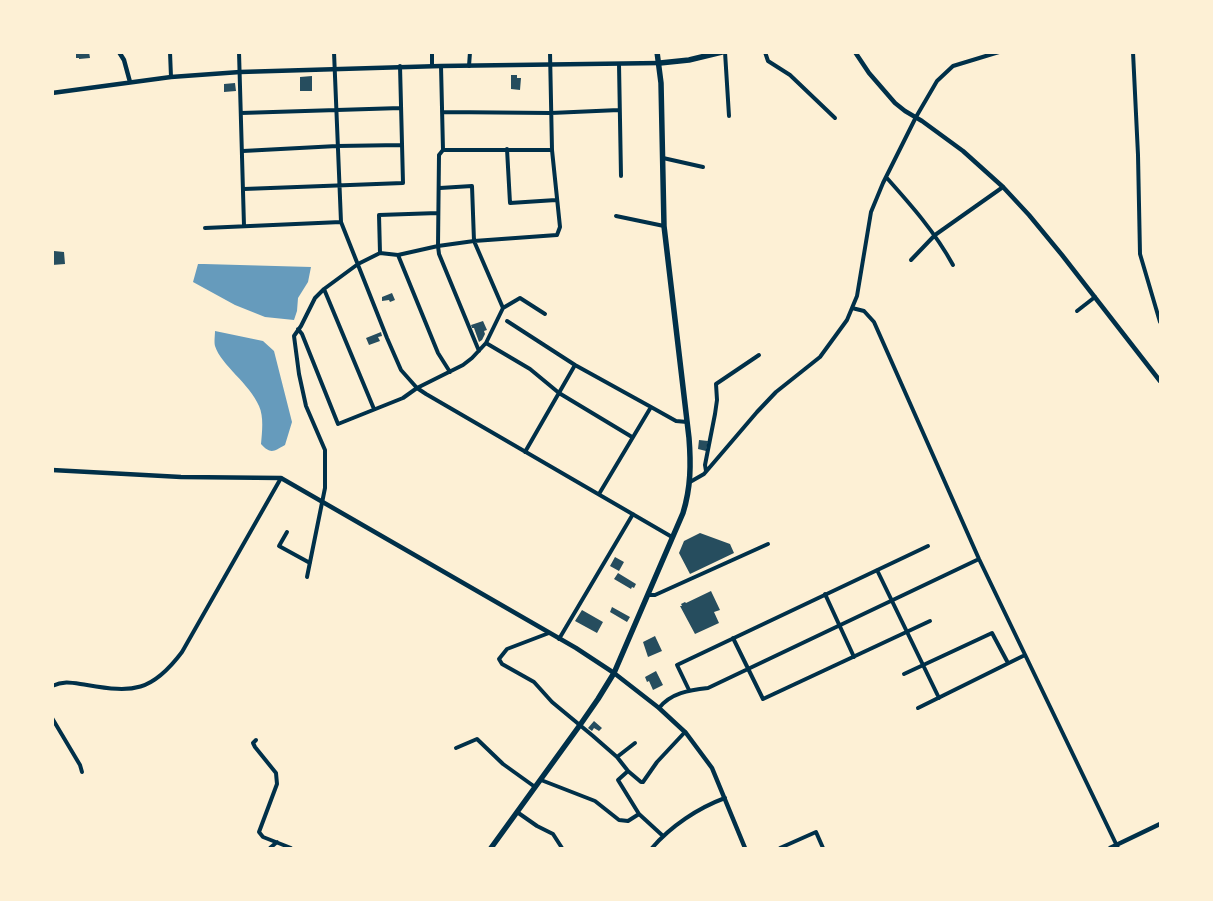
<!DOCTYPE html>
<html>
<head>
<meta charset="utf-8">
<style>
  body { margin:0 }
  #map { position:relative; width:1213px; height:901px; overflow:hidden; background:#fdf0d5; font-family:"Exo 2",sans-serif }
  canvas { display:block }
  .frame { position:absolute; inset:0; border:54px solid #fdf0d5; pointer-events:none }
</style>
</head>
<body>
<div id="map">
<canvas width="1213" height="901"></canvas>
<div class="frame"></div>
</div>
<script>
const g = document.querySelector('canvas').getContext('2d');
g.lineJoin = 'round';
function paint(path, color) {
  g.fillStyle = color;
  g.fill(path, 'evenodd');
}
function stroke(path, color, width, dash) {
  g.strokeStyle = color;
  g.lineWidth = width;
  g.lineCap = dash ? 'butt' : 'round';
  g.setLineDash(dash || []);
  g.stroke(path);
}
paint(new Path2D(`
  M198,264H204L311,267L308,282L298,298L297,311L294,320L265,317L235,305L193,282Z
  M215,331L263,341L274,351L292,422L285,445C274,451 271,455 261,444C262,432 264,417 259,406C250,384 221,365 215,346C214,342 215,335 215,331Z`), '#669bbc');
paint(new Path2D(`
  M79,52H89L90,58L79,59V58H76V54Z
  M511,75H517V78H521L520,90L511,89Z
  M312,76V91H300V77Z
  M235,83L236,91L224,92V84Z
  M54,251L64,252L65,264L52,265Z
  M392,293L395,300L390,302L389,300L382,301V297Z
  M483,321L487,330L484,331L485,334L482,340L479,342L474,328H472L471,325Z
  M381,332L382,336L378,337L380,341L369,345L366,338Z
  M699,440L708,441L706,451L698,449Z
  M700,533L730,544L734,553L690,574L679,553L684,541Z
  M615,557L624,562L619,571L610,566Z
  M618,573L636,584L634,588L632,587L631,589L614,579Z
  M711,591L720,610L714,612L719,623L695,634L680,606H682L681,604L685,602L686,603Z
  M612,607L630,617L627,622L610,612Z
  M582,610L603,622L597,633L575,621Z
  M655,636L662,651L648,657L643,642Z
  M656,671L663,685L653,690L649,681L647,682L645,677Z
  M594,721L602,728L599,731L594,728L592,731L588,728Z`), '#264d5e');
stroke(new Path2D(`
  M170,52L171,77
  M239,52L244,226
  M334,52L341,222L387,338L401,370L417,388L426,394L672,537
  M432,52V66
  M725,52L729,116
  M765,52L768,61L790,75L835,118
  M1133,52L1138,155L1140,254L1160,322
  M619,64L621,176
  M441,66L443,150L439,155L438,246L439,254L479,351
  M469,66L470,52
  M442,112L551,113L619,110
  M241,113L401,108
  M507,149L510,203L556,200
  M443,150H552
  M243,151L337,146L402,145
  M663,158L703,167
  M886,177C911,205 935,232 953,265
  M440,188L472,186L474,241L503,308
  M244,189L403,183L400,66
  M616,216L664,226
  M205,228L341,222
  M380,253L379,215L438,213
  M398,255L438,353L450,372
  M911,260L935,235L1003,187
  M324,289L374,409
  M852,308L864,311L874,322L979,559L1118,848
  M1077,311L1095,297
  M507,321L575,365L651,407L599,494
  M298,329L302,334L338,424L403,398L417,388L463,365L472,358L486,343L503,308L520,298L545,314
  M486,343L530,369L559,393L632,437
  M651,407L676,421L687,422
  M525,452L575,365
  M706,471L705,465L715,414L717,400L716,384L759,355
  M690,482L704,474L757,412L776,392L820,357L847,320L857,296L871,212L883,183L916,117L937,81L953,66L999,52
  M287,532L279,546L310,563
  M877,570L939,698
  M307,577L325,488V450L306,406L299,374L294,336L301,326L315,298L324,289L358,264L380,253L398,255L438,246L474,241L557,235L560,227L552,150L550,52
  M825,594L854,657
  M648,595H655L768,544
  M549,633L507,649L499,659L502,664L534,682L552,702L593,736L617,757L628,771L618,780L639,814L663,836
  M733,638L763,699L930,621
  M559,639L633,514
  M904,674L992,633L1008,663
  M52,686C65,680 73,683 87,685C133,693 152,692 182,652L281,478
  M689,690L677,665L928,546
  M659,708C671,693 689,690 708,688L979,559
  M918,708L1025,655
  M52,718L80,765L82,772
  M256,740L253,743L255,747L276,773L277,784L259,832L263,837L291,848
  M456,748L477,739L503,764L535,787
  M617,757L635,743
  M628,771L641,782H643L657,762L685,732
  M541,780L595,801L619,820L628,821L639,814
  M517,812L537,826L553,834L562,848
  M270,848L277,842
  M652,848C671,826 698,808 725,798
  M780,848L816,832L823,848`), '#003049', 4);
stroke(new Path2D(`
  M119,52L124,60L130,82
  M855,52L869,73L895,103L905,111L922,121L963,151L1003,187L1029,215L1062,255L1160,381
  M52,93L171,77L240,72L441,66L660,63
  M52,470L181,477L281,478L576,648L614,673L659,708L686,733L712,768L745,848
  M1110,848L1160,824`), '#003049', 4.5);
stroke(new Path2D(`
  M660,63L689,60L722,52`), '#003049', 5.5);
stroke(new Path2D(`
  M491,848L580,725L598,699L614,673L683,513C691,487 691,464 689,438L664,226L661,83L657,52`), '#003049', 5.5);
</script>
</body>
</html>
